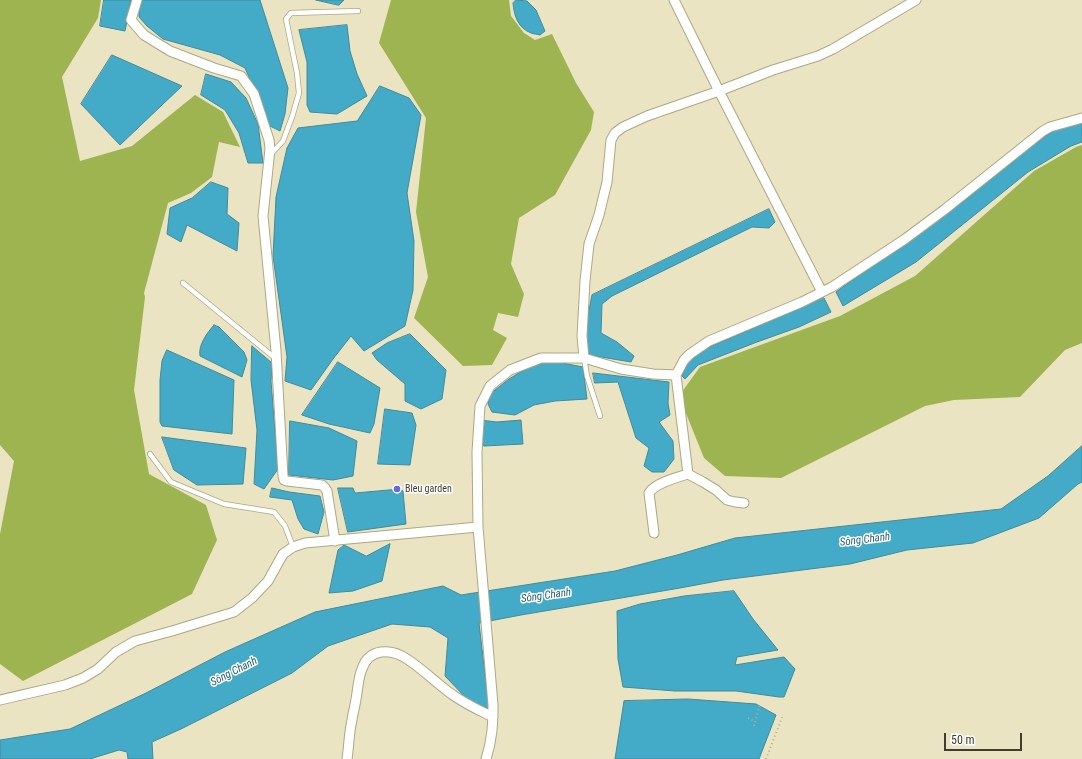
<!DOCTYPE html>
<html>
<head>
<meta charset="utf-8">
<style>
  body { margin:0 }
  #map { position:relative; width:1082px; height:759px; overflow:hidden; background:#eae4c2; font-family:"Roboto Condensed",sans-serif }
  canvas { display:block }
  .scale { position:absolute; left:944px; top:733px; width:78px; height:18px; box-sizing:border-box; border:2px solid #3f3d2f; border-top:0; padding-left:5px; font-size:12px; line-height:14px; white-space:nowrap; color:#3f3d2f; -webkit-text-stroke:3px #fff; paint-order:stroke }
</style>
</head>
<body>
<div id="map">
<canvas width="1082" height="759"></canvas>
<div class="scale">50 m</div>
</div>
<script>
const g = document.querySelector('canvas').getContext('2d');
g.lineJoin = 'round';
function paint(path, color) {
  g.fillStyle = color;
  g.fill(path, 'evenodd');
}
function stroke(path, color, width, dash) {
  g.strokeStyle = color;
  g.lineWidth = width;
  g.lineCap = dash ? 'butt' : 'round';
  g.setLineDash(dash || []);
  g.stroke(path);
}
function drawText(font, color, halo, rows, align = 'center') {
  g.font = font + ' "Roboto Condensed",sans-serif';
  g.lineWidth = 3;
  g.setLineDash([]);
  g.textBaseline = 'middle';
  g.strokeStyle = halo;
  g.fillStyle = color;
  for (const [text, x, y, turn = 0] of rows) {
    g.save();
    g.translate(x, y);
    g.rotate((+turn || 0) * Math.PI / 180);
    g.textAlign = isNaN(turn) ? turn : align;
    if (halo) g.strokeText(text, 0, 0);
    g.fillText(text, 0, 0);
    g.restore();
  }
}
paint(new Path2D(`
  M0,0H101L98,18L62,77L80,161L132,146L195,95L223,112L240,147L219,142L212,177L191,193L168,203L144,293L145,297L134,390L149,474L206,505L217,540L192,594L23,681L0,664V534L14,461L0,445Z
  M391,0H509L511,16L524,33L535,40L552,34L576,83L594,112L591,130L555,195L519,218L511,264L524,294L518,317L498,313L493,330L507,338L492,365L463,366L414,318L428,277L416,212L426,118L379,43Z
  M1082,145V343L1065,350L1020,397L954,400L925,406L781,478L725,476L704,458L679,396L700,367L840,316L915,276L1034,171L1076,147Z`), '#9db451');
const water = new Path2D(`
  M104,0H131L125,31L100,26Z
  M143,0H260L288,88L285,114L280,131L270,126L245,68L220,55L163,39L147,26L139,17V7Z
  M316,0H344L339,5Z
  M516,0L527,1L536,10L545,31L540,35C537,34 533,34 531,33C518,28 514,16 513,3Z
  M347,25L350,51L357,74L367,96L337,114L310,112L307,105V62L299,30Z
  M112,55L182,86L120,145L81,104Z
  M206,74L231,82L246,98L258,124L263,163H248L239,133L225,110L201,95Z
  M380,86L409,98L421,115L407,193L414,241L413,290L405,326L364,351L351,336L333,359L311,390L285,381L287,357L273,256L276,197L287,148L298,128L357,121Z
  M1082,123V142L1071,146L1028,172L916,262L843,306L836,292L1042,138L1058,128Z
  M211,182L228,188L227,214L239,223L237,251L187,225L181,242L167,234L170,208L192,198Z
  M769,209L775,222L769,228L752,227L612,296L602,304L601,333L617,342L634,356L631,362L589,355L585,330L592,295Z
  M824,298L831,312L799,327L757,342L698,365L685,379L682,376L687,362L703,350Z
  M214,325L219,327L244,352L247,360L242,377L200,356C198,345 207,333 214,325Z
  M410,334L446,370L442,399L421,409L405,401V384L377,360L372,353L387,343Z
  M252,346L272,363L271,381L278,469L264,489L254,484L257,430L251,380Z
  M167,350L234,380L232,434L162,426L160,422V380L162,361Z
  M552,361L583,367L587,399L555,401L534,405L515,415L492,412L488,404L490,394L509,379L534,364Z
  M338,362L380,388L374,424L370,433L329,424L302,415Z
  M593,373L669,382L668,403L670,415L659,422L673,441L674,459L664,472H652L644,466L649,448L636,438L618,382L595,383Z
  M385,409L412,413L416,425L410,465L378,464Z
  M480,420L497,422L521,420L523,444L484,446L480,443Z
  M290,421L329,428L357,441L353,476L333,480L289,475Z
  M162,437L246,448L243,484L197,485L174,470Z
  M1082,446V482L1078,484L1039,518L973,543L907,550L850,564L723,580L680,588L521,615L479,623L489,709L467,699L445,676L448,638L430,627L392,624L328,646L292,673L181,729L152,742L153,759H128L127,752L119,750L90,759H0V740L70,729L146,693L225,652L315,612L443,586L461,595L615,571L677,555L735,538L1001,509L1048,476Z
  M272,488L289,492L320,496L324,512L318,534L304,529L298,519L292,500L270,497Z
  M338,488H353L355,493L400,489L403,491L406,524L348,532Z
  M390,544L382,581L353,591L329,593L338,550L344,545L366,556Z
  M734,591L753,619L778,650L737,657L735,665L784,657L795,669L784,697H779L736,691H675L623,687L618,659L617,611L640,604L684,596Z
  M688,699L756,704L776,715L759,759H615L624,701Z`);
paint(water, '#43abc7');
stroke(water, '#428a99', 1);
const service = new Path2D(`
  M271,154L283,141L292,117L299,93L297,73L286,19L291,13L358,11
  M183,283L275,358
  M584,358L587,376L600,416
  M150,454L171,482L224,504L274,512L285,526L293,547`);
const minor = new Path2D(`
  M137,0L131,20L144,35L170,51L214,68L241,76L254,94L269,140L270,149L263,216L276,351L283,476L284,480L287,481L322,485L325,488L327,491L335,541
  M674,0L719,91L822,292
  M584,358L582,336L585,281L589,244L599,215L607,182L611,140L615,133L623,127L647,116L719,91L773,70L818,56L833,49L916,0
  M688,474L676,375L684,360L690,354L709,341L802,302L832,287L905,239L944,210L1043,131L1050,127L1082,118
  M654,533L649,493C655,483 678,477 688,474L703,482L716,490L727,500L735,502L744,503
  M0,700L65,685L83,678L98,669L116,652L135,641L172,631L234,612L252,598L268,581L283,554L293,547L305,543L478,527
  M347,759C349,746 349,732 352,720C353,713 355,706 356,699C358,689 358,678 362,669C369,648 391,648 407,659C424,670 437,684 453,695C465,704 479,710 493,717
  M486,759C492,740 493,725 493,705L478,527L477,452L480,406L490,386L510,370L541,358H584L621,369L653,374L676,375`);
stroke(service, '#aca786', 6);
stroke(minor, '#aca786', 11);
stroke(new Path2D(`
  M748,718L755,721
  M754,726L760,704
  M766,759L783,715`), '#b6b195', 2, [1, 3]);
stroke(service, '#fff', 4.5);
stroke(minor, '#fff', 9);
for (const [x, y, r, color] of [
  [397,489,4,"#6469e1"]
]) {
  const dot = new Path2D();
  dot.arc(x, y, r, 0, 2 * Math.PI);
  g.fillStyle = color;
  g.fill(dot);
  stroke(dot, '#fff', 1.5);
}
drawText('10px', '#3f3d2f', '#fff', [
  ["Bleu garden",405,489]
], 'left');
drawText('italic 11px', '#275f6f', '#fff', [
  ["Sông Chanh",865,540,-7],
  ["Sông Chanh",546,596,-8],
  ["Sông Chanh",234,672,-27]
]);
</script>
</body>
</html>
